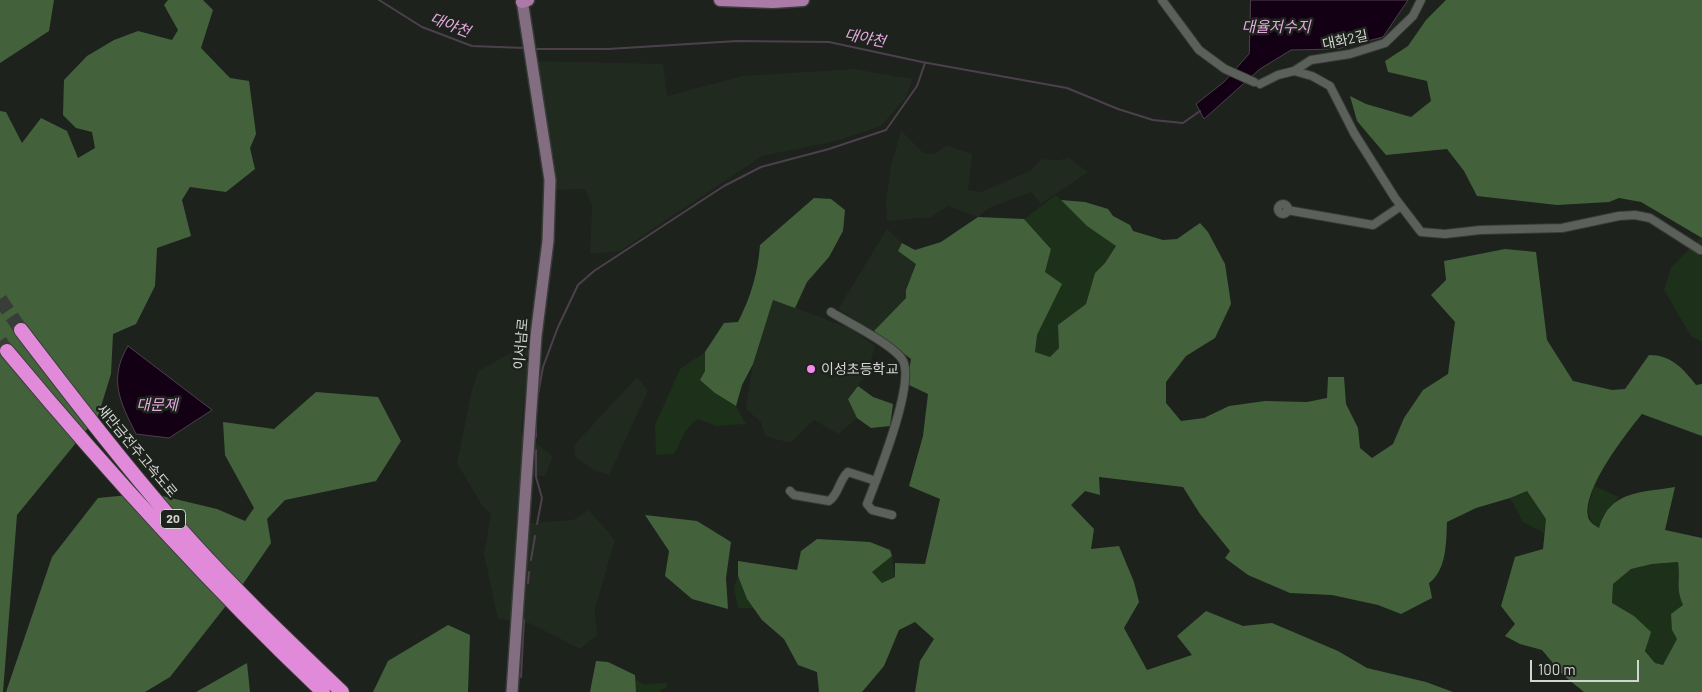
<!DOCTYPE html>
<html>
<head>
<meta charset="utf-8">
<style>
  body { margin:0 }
  #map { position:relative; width:1702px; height:692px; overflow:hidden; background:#1d221c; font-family:Barlow,sans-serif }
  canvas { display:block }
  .scale { position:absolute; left:1530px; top:660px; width:109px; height:22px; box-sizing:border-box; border:2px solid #d2d5d1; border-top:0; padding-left:6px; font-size:15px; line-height:18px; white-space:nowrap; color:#d2d5d1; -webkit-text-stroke:4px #1d221c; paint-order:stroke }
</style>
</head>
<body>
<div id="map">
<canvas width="1702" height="692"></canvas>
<div class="scale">100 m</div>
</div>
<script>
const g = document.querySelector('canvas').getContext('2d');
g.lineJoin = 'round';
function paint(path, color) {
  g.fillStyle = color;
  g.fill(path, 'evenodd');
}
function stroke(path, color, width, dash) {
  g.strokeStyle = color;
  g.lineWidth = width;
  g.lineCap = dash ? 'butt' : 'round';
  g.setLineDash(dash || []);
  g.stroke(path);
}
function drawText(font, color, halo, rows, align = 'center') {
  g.font = font + ' Barlow,"Noto Sans KR",sans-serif';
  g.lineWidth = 5;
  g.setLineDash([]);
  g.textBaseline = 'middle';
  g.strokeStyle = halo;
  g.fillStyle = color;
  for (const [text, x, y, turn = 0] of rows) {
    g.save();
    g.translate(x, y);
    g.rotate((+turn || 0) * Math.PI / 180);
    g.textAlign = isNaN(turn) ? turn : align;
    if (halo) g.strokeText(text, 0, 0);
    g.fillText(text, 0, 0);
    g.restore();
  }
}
paint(new Path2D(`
  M536,61L663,64L667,96L742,76L853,69L913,79L905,99L881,126L836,141L762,156L620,251L590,254L592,205L585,189L556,190L555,167Z
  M901,131L923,153L935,154L946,145L972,154L968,190L981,192L1030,171L1042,159L1058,160L1069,158L1088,172L1041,204L1031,192L989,208L978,217L948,206L931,217L887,221L886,203L891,165Z
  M887,229L902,243L898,251L917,264L906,290V298L874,331L838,309Z
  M773,299L851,329L875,346L867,374L848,398L857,418L838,434L814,420L790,443L765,436L761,422L746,409L755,351Z
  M530,342L521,432L553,456L545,476H530V523L573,520L589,510L615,540L595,609L597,635L580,649L529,623L498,619L484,554L491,514L481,504L457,463L472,390L478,371Z
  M637,377L648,391L609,475L596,471L575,457L574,445Z`), '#212a1f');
paint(new Path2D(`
  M1056,195L1087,226L1117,245L1105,263L1095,273L1087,304L1059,325V348L1050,358L1035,352L1037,335L1047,314L1045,272L1051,248L1024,219Z
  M1700,238H1702V342L1691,336L1664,290L1671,268Z
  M705,352V371L715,393L736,406L746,424L716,426L698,419C683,429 683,440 674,454L656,455L655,425L680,369Z
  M1594,486L1619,497L1602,517L1599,529C1583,517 1589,504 1594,486Z
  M1527,491L1546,519L1544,533L1523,522L1510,498Z
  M892,556L895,577L882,584L872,572Z
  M1679,562C1681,581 1675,586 1683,605L1672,630L1677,639L1663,665L1655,663L1612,603L1613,584L1631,569L1652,564Z
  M738,576L747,599L753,608H738L734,588Z
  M635,679L643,684L667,683V688L660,690L662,692H636Z`), '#1d3019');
paint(new Path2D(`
  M0,0H54L49,31L0,63Z
  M168,0H203L213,10L201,48L230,78L249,81L256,134L250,148L255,169L226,192L190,187L182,200L191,236L157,248L155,286L136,324L113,334L111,374L98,416L17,515L3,692H0V111L6,112L22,143L41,118L67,131L78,158L95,148L92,132L76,128L63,115L64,80L87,56L114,40L138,31L172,40L178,30L164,5Z
  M1446,0H1702V238L1641,202L1619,198L1609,202L1557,205L1477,196L1464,171L1447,149L1386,155L1357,121L1350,96L1366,104L1411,117L1431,101L1427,81L1388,72L1385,61L1408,46L1426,20Z
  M814,198L831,199L845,210L843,231L829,257L807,282L795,308L773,300L753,364L742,385L736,406L715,393L700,380L705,371V352L724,323L738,322C751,297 758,272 760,245Z
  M1061,200L1085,202L1108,209L1113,216L1130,225L1133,231L1163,240L1177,239L1200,223L1208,232L1225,264L1231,304L1215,338L1186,356L1166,382V403L1181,421L1204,418L1229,406L1265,401L1307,402L1327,398L1328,377H1344L1346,404L1358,428L1360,448L1372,458L1393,444L1404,418L1423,390L1448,374L1455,322L1431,295L1446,280L1444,261L1505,249L1536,252L1547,340L1573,381L1612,390L1625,389L1649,355C1671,355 1683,368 1696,385L1702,384V436L1642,414C1627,432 1576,497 1590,521C1592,524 1596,526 1599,528C1610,490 1641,493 1675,487L1665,530L1702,538V692H1584L1563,675L1542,650L1520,644L1505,636L1515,624L1501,606L1515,557L1543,549L1546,519L1527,491L1510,498L1476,508L1447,522C1446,542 1447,570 1429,583L1432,598L1401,614L1378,605L1332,595L1290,593L1248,575L1225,558L1230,551L1200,514L1183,487L1099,477L1100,495L1085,491L1071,505L1094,529L1091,549L1119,546L1134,582L1139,602L1124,628L1147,670L1192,655L1177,636L1206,611L1243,626L1272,623L1338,651L1367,668L1426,682L1453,692H915L920,661L934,639L915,622L899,630L884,666L862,692H819L817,672L798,665L784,639L762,620L747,599L738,576V561L797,570L801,551L817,539L870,542L890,550L892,556L872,572L882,583L895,577V563L925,564L940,499L909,486L923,436L928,394L907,384L911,359L874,331L906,298V290L916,264L898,251L902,243L915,250L941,242L978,217L1024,219L1051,249L1045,272L1062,284L1037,335L1035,352L1050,357L1059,348L1058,325L1086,304L1095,273L1105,263L1116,246L1087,226ZM1678,562C1681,581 1675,586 1683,605L1671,614L1672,630L1677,639L1663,665L1655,663L1645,651L1651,632L1634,616L1612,603L1613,584L1631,569L1652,564Z
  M858,386L873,397L893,404L890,426L871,428L857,418L848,399Z
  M316,392L378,397L401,441L376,481L285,500L267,519L271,543L243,584L170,677L145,692H6L52,557L98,498L150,493L217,509L245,521L254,508L225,455L223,422L274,429Z
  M645,515L697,521L731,542L726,578L728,609L692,599L665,576L669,551Z
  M448,625L470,635L468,692H373L388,661Z
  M596,661L608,662L635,675L636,692H590Z
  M247,663L250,692H196Z`), '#43623c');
const water = new Path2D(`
  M1251,0H1408L1383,37L1337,49L1291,50L1260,69L1204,119L1196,104L1224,82L1249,54Z
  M128,346L212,410L169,438L136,434C120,402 108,379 128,346Z`);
paint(water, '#140014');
stroke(water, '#4d404d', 1);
stroke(new Path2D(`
  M379,0L422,27L472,46L525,48
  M535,49H608L737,41L829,42L922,62L1067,88L1118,109L1153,120L1183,123L1200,111
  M537,400L543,367L558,327L578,285L594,271L724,186L761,167L829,149L886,130L917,86L925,63
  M536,410V437
  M536,450V477L542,498L537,524
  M531,560L535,536
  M528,583L529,572
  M521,677L524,620`), '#4d404d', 2);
stroke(new Path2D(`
  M0,299L21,330
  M0,341L7,351`), '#383d37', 14, [14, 7]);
const minor = new Path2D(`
  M1162,0L1199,50L1225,69L1254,82
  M1294,71L1312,76L1330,86L1354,133L1395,198L1421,232L1445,234L1480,230L1562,228L1619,216L1635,215L1650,218L1700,250
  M1260,84L1278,75L1294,71L1311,60L1350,54L1385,43L1413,16L1421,0
  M1278 209a5 5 0 1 1 10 0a5 5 0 1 1-10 0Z
  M1287,210L1373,225L1401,206
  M831,312C847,322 896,346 903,361C915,385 877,478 867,504L872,510L892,515
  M790,491L794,495L829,501C839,494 839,480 848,472L876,481`);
const secondary = new Path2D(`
  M512,692L536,336L548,241L550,180L522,0`);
const primary = new Path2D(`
  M720,0L773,2L803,0
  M522,2L528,0`);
const motorway = new Path2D(`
  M21,330C76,402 132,475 192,542C240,595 291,643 342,692
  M7,351C106,470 210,585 323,692`);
stroke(minor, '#383b37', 10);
stroke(secondary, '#383b37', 14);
stroke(primary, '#383b37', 15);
stroke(motorway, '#383b37', 16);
stroke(minor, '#5b615a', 8);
stroke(secondary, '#836d80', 11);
stroke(primary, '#ab7aa6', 12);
stroke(motorway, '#e08ad9', 14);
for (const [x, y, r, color] of [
  [811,369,5,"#f589ee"]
]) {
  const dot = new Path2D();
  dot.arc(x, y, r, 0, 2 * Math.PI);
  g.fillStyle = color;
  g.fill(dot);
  stroke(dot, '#1d221c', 2);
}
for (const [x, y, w] of [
  [173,519,25]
]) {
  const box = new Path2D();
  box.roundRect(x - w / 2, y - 9.5, w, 19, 4);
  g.fillStyle = '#1d221c';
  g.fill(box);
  stroke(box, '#d2d5d1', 1);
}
drawText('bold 12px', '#d2d5d1', null, [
  ["20",173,519]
]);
drawText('14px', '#d2d5d1', '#1d221c', [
  ["대화2길",1345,40,-12],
  ["이서남로",521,344,-85],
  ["새만금전주고속도로",137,451,50]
]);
drawText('14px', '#d2d5d1', '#1d221c', [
  ["이성초등학교",821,369]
], 'left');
drawText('italic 15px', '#e6aae1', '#1d221c', [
  ["대야천",450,25,21],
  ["대율저수지",1276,27],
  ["대야천",865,38,11],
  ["대문제",157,405]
]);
</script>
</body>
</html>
